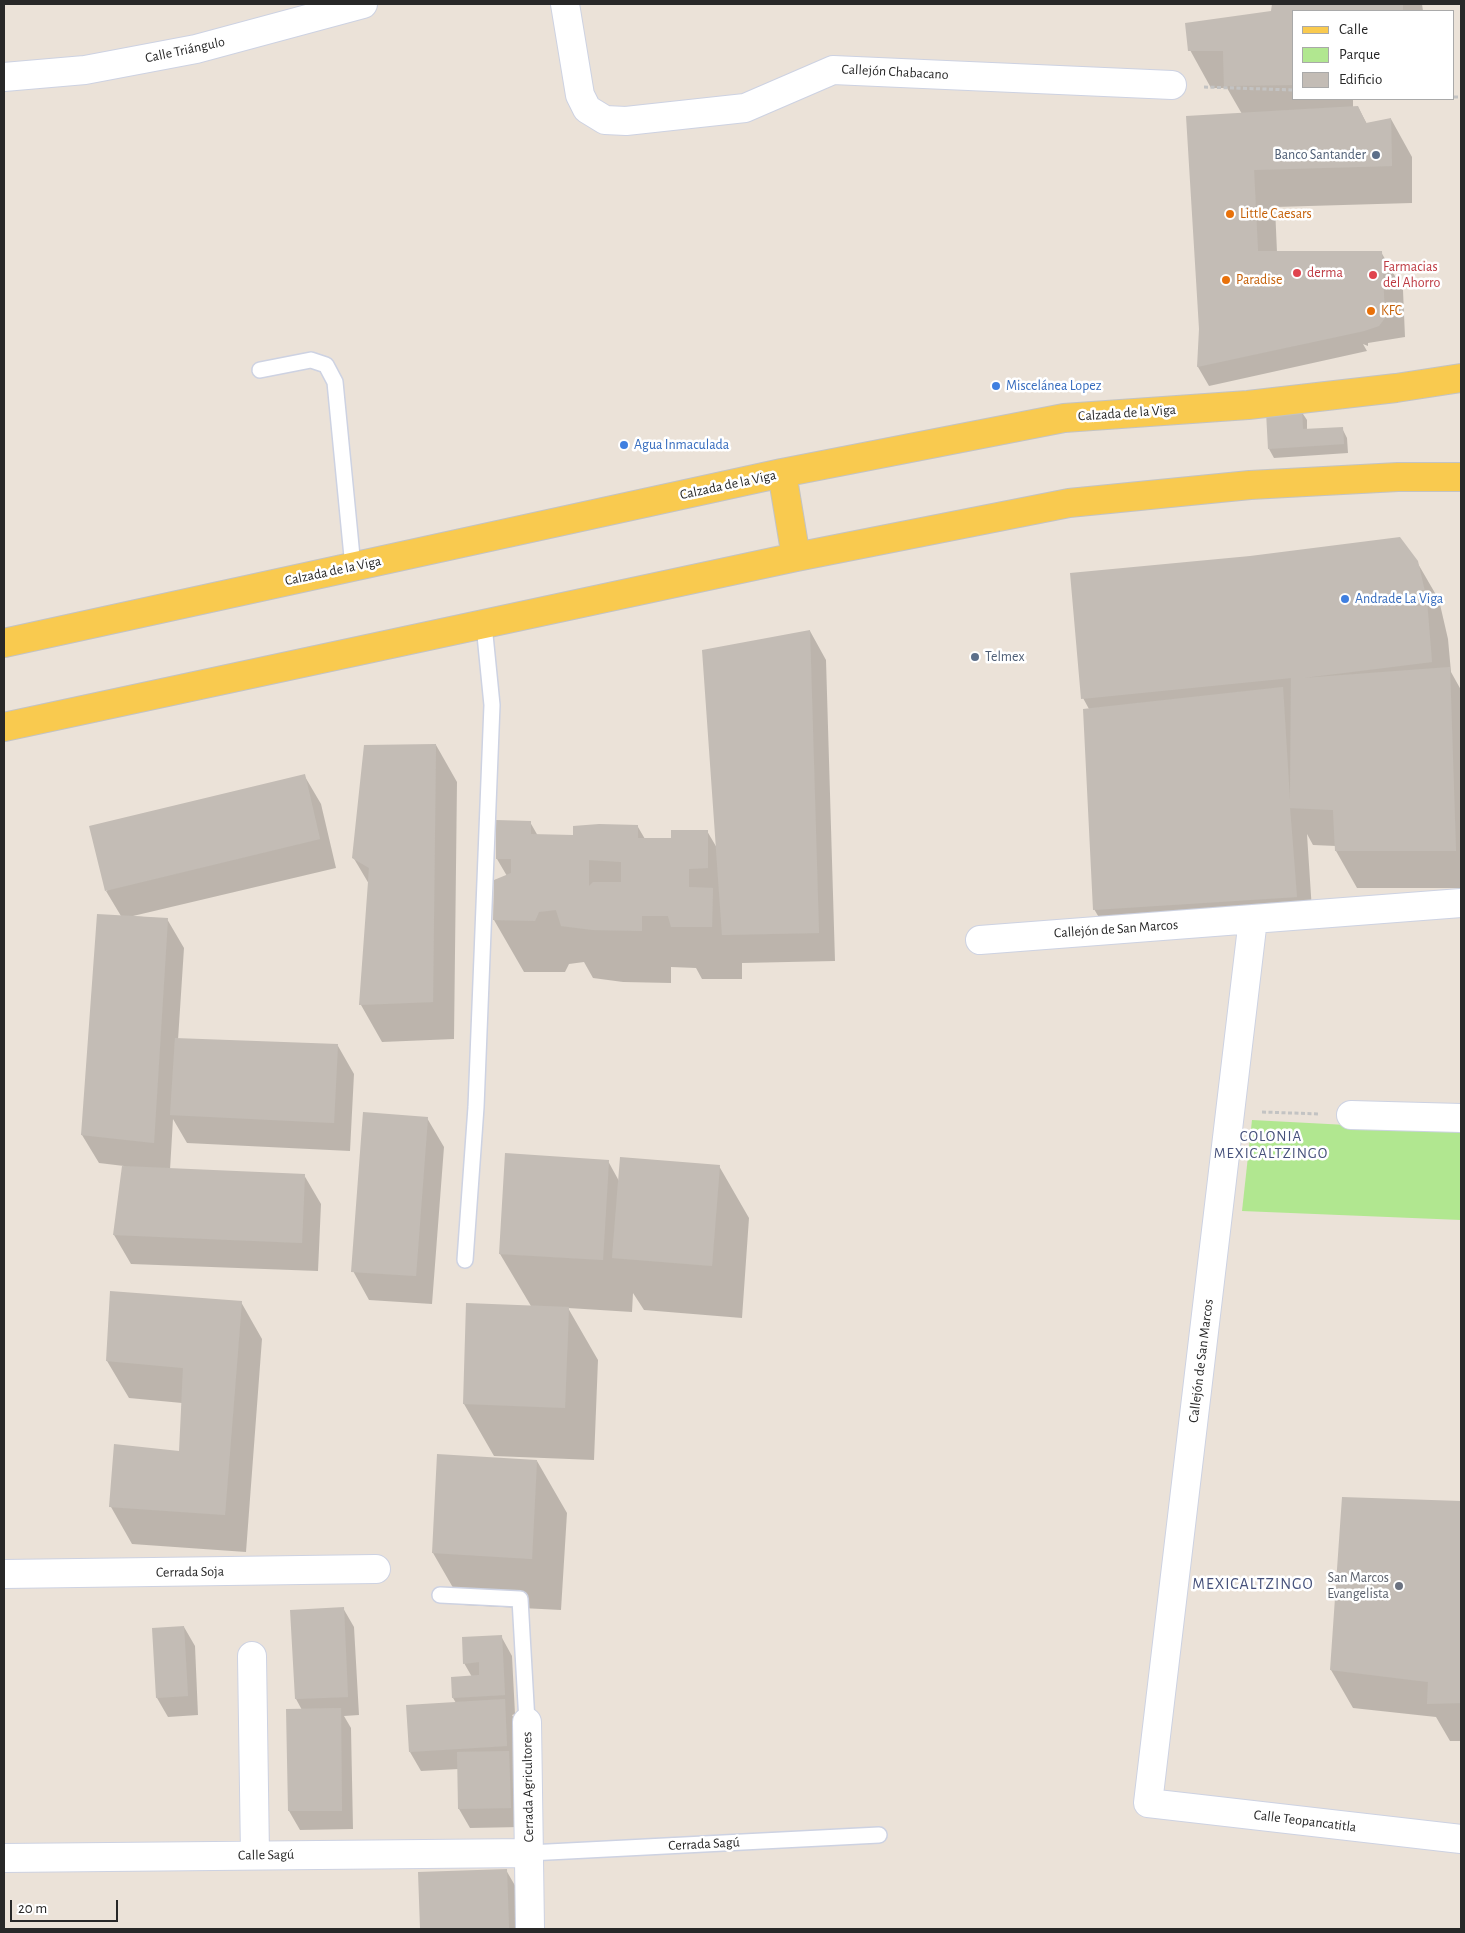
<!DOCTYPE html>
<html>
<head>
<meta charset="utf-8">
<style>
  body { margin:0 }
  #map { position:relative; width:1465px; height:1933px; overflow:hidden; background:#ebe2d8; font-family:"Alegreya Sans",sans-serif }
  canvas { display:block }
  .frame { position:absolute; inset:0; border:5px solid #282828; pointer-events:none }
  .legend { position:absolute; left:1292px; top:10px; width:162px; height:90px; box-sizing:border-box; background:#fff; border:1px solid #a9a9a9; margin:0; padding:6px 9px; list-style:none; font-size:15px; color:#282828 }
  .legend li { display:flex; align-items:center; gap:10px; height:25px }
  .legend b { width:25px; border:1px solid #a9a9a9 }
  .scale { position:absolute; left:10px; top:1900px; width:108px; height:22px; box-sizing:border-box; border:2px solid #282828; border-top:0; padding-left:6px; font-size:15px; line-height:18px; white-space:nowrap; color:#282828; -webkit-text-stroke:4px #fff; paint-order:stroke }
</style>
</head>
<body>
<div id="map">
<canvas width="1465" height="1933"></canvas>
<div class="frame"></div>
<ul class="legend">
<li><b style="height:6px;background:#f9ca4f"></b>Calle</li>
<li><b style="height:14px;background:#b1e790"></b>Parque</li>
<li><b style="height:14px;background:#c3bcb5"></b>Edificio</li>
</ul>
<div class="scale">20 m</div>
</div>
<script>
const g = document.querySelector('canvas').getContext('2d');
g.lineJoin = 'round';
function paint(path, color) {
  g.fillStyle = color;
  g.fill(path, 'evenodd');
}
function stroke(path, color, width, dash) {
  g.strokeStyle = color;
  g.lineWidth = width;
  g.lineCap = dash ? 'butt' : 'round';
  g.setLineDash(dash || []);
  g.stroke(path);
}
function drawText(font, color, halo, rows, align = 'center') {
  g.font = font + ' "Alegreya Sans",sans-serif';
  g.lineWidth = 5;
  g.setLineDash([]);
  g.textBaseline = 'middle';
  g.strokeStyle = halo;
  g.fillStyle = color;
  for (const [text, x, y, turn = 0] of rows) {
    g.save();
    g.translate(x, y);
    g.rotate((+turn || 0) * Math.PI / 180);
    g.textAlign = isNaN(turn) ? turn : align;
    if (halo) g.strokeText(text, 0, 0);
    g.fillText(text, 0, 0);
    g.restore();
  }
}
paint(new Path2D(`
  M1252,1120L1461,1131V1220L1242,1211Z`), '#b1e790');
paint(new Path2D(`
  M1274,4H1422L1423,11H1294V99H1353V108L1358,107L1367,124L1391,119L1412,157V203L1275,207L1277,252H1381L1403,290L1405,337L1368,343V346L1363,344L1367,351L1209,386L1198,367L1200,329L1242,114L1227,88H1211L1190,50L1273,12Z
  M1301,411L1307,420V430L1342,428L1347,438L1348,453L1274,458L1269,449Z
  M1417,562L1439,600L1448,639L1451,672L1461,690V888H1357L1336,851V846L1313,845L1307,834L1313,926L1111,938L1094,909L1089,709L1083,698Z
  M810,631L826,660L835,961L742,963V979H702L696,968L671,967V983L623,982L593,978L584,962L569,964L565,972H524L494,920L495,880L507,876L497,859L530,822L538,836H574L638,827L645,839H672L707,831L717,848Z
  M436,745L457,782L454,1039L382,1042L361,1005L369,884L353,857Z
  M304,775L321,804L336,868L133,916L167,919L184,948L178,1040L338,1046L354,1074L350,1151L187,1143L173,1119L170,1170L304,1175L321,1204L318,1271L131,1264L114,1235L124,1166L99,1163L82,1135L121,916L106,891Z
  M427,1118L444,1147L432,1304L369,1300L353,1271Z
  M608,1161L619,1181L719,1166L749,1218L742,1318L644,1310L633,1293L632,1312L568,1308L598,1360L594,1460L494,1456L464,1404L531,1306L500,1254Z
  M241,1302L262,1339L246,1552L132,1544L111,1507L180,1453L182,1403L129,1398L107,1361Z
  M537,1461L567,1513L561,1610L463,1605L433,1553Z
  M1343,1498L1461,1502V1741H1450L1436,1717L1353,1708L1331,1670Z
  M343,1608L354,1627L359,1715L344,1716L351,1728L353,1829L300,1830L289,1811L302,1710L296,1699Z
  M184,1627L195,1646L198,1715L168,1717L157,1698Z
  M501,1636L512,1656L515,1714L512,1715L515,1720L521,1827L470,1828L459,1809V1769L421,1771L410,1752L456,1703L453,1698L472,1677L464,1663Z
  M506,1870L517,1889L519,1929H422L419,1873Z`), '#0003');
paint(new Path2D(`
  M1272,4H1403V11H1294V85L1224,86L1223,51H1188L1185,23L1271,11Z
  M1358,106L1366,123L1391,118L1392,166L1254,170L1258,251H1382L1385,318L1379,326L1364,331L1197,367L1199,329L1186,116Z
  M1302,410L1303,429L1343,427L1344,444L1268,449L1266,412Z
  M1400,537L1418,561L1427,601L1432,662L1303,678L1450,667L1456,851H1335L1333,810L1290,808L1297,897L1093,910L1083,709L1283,687L1290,801L1291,678L1081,699L1070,573L1250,556Z
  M810,630L819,933L722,935L702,650Z
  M436,744L433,1002L359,1005L369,868L352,858L364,745Z
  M305,774L320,839L105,891L89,826Z
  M496,820L531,821V834L573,835V826L599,824L638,825V838H671V830H708V868L689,869V887L713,888L712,927H671L668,916H642V931L593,930L561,926L556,910L539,912L535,921L493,920L494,880L511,873V859H496ZM589,860L621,862V882H593L589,886Z
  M97,914L168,918L154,1143L81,1135Z
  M175,1038L338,1044L334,1123L170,1115Z
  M363,1112L428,1117L416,1276L351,1272Z
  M505,1153L609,1160L603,1260L499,1254Z
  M620,1157L720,1165L712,1266L612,1258Z
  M122,1166L305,1174L302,1243L113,1235Z
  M110,1291L242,1301L225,1515L109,1507L114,1444L179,1451L183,1368L106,1361Z
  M466,1303L569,1307L565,1408L463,1404Z
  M437,1454L537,1460L532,1559L432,1553Z
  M1342,1497L1461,1501V1703L1427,1704L1428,1682L1330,1670Z
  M344,1607L348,1697L295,1699L290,1610Z
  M184,1626L188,1696L156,1698L152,1628Z
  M502,1635L505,1695L452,1698L451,1677L479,1675V1662L463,1664L462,1637Z
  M505,1699L507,1746L409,1752L406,1705Z
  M341,1708L342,1811H288L286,1709Z
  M509,1751L511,1808L458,1809L457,1752Z
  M507,1869L509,1929H420L418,1872Z`), '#c3bcb5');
const service = new Path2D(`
  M260,370L311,360L326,365L335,382L353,567
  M465,1260L476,1107L492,705L484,625
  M440,1595L520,1599L527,1722
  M529,1853L879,1835`);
const minor = new Path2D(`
  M565,4L580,95L587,109L605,120L626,121L745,108L833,70L1172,85
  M4,77L85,70L196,49L363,4
  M1253,919L1148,1803L1461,1839
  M980,940L1461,903
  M1351,1115L1461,1118
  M4,1574L376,1569
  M252,1656L255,1855
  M527,1722L530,1929
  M4,1858L529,1853`);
const primary = new Path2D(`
  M782,473L796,557
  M4,643L782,473L1064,418L1248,405L1396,388L1461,378
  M4,727L796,557L1069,503L1250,485L1398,477H1461`);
stroke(service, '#cdd2e2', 18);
stroke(minor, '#cdd2e2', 30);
stroke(primary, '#c3c3c3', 30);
stroke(new Path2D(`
  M1204,87L1294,90
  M1454,97H1461
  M1262,1112L1320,1114`), '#c3c3c3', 3, [4, 2.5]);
stroke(service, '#fff', 15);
stroke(minor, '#fff', 28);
stroke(primary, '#f9ca4f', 28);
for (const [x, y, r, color] of [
  [1376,155,5,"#5c6f8a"],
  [1230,214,5,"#e8710a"],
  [1297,273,5,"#e0444e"],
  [1373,275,5,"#e0444e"],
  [1226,280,5,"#e8710a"],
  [1371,311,5,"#e8710a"],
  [996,386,5,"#3f7fe0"],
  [624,445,5,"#3f7fe0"],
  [1345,599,5,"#3f7fe0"],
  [975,657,5,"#5c6f8a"],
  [1399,1586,5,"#6b7280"]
]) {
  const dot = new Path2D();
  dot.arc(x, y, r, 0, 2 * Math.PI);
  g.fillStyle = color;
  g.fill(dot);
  stroke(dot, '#fff', 2);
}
drawText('14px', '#282828', '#fff', [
  ["Calle Triángulo",185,50,-12],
  ["Callejón Chabacano",895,72,3],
  ["Calzada de la Viga",1127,413,-4],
  ["Calzada de la Viga",728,485,-12],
  ["Calzada de la Viga",333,571,-12],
  ["Callejón de San Marcos",1116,929,-4],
  ["Callejón de San Marcos",1201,1361,-83],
  ["Cerrada Soja",190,1572,-1],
  ["Cerrada Agricultores",528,1787,-91],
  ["Calle Teopancatitla",1305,1821,7],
  ["Cerrada Sagú",704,1844,-3],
  ["Calle Sagú",266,1855,-1]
]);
drawText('14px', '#4e5e75', '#fff', [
  ["Banco Santander",1366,155],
  ["Telmex",985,657,"left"]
], 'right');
drawText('14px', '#c56008', '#fff', [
  ["Little Caesars",1240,214],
  ["Paradise",1236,280],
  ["KFC",1381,311]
], 'left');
drawText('14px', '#be3a42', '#fff', [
  ["Farmacias",1383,267],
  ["del Ahorro",1383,283],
  ["derma",1307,273]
], 'left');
drawText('14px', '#366cbe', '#fff', [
  ["Miscelánea Lopez",1006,386],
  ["Agua Inmaculada",634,445],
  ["Andrade La Viga",1355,599]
], 'left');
drawText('14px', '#5b616d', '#fff', [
  ["San Marcos",1389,1578],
  ["Evangelista",1389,1594]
], 'right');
g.letterSpacing = '1px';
drawText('15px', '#46517b', '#fff', [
  ["COLONIA",1271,1136],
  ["MEXICALTZINGO",1271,1153]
]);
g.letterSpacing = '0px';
g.letterSpacing = '1px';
drawText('16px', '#46517b', '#fff', [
  ["MEXICALTZINGO",1253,1584]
]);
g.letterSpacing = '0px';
</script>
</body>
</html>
